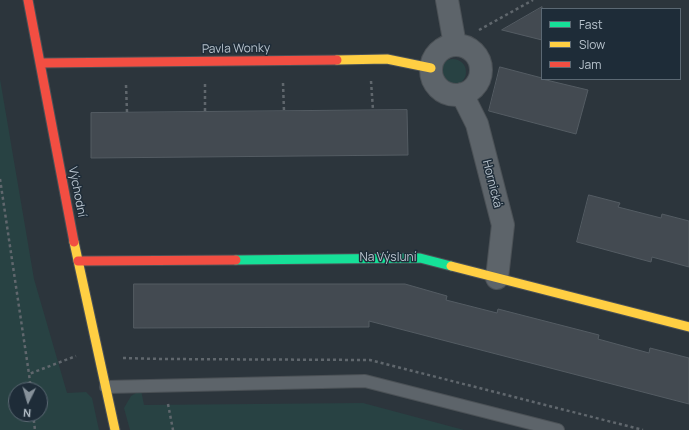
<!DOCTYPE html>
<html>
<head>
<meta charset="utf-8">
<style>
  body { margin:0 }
  #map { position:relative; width:689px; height:430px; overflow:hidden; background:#2c353c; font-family:Manrope,sans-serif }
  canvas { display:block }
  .legend { position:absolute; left:541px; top:8px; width:140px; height:72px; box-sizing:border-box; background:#1e2c38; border:1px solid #5b6873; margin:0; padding:5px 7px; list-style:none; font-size:12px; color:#b7c2cc }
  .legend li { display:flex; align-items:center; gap:8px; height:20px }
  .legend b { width:20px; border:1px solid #5b6873 }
  .north { position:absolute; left:8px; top:382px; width:40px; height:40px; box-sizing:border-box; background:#1e2c38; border:1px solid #5b6873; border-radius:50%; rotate:185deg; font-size:11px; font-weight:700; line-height:16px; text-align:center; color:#b7c2cc }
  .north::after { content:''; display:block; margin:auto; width:14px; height:18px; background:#86919a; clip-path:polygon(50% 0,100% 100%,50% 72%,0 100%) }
</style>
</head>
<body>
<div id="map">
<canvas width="689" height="430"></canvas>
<ul class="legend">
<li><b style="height:5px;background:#16e098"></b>Fast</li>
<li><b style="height:5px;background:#ffcf43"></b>Slow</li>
<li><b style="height:5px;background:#f24e42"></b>Jam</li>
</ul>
<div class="north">N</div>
</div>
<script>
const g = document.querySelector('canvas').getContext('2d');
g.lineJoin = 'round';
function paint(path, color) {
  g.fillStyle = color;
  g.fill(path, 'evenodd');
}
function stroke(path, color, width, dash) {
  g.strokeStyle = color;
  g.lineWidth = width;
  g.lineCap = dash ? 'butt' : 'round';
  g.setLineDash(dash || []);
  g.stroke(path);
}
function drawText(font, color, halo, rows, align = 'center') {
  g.font = font + ' Manrope,sans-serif';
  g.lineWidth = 3;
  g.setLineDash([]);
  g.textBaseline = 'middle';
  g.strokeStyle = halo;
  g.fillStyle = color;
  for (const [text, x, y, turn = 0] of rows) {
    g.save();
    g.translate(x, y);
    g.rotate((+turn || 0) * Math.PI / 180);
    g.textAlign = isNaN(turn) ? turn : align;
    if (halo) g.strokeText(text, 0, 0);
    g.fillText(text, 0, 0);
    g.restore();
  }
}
paint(new Path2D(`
  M440 72a13 13 0 1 1 26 0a13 13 0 1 1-26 0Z
  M0,79L34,279L67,393L86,392L92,398L99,430H0ZM16,390H40V414H16Z
  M141,390L144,405L363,403L464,430H130L124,408L131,396Z`), '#284243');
const building = new Path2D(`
  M542,7V40L502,30Z
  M500,67L542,78V79L588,90L576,134L489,111Z
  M407,110L408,155L91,158V113Z
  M589,195L620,203L618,207L661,218L662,214L689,221V267L652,257L651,262L577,242Z
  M134,284H405L447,296L446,300L497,313L498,309L599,335L598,339L649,353L650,348L689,358V404L369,321V327L134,328Z`);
paint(building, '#434a51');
stroke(building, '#545c63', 1);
const lane = new Path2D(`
  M106,387L365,381L558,430`);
const street = new Path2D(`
  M447,0L455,45
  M431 70a25 25 0 1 1 50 0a25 25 0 1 1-50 0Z
  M462,94L477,124L503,225L497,278`);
const fast = new Path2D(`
  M236,260L420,258L451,266`);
const slow = new Path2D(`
  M337,60L387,59L431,68
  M74,242L115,430
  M451,266L689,327`);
const jam = new Path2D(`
  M28,0L74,242
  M40,63L337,60
  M78,261L236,260`);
stroke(lane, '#4b5156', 14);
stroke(street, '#4b5156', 24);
stroke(fast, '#4b5156', 11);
stroke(slow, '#4b5156', 11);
stroke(jam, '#4b5156', 11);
stroke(new Path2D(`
  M479,30L533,0
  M371,81L373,110
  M283,83L284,111
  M205,84V112
  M126,85L127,112
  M0,179L29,374
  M123,358L161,359L370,360L643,430
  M31,390L29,374L76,356
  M168,404L173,430
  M33,414L35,430`), '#60676d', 2.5, [3, 3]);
stroke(lane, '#5d646a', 12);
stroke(street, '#5d646a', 22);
stroke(fast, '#16e098', 9);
stroke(slow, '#ffcf43', 9);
stroke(jam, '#f24e42', 9);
drawText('12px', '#b7c2cc', '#1e2c38', [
  ["Pavla Wonky",236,49,-1],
  ["Hornická",492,184,76],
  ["Východní",77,192,79],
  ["Na Výsluní",388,258]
]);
</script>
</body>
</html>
